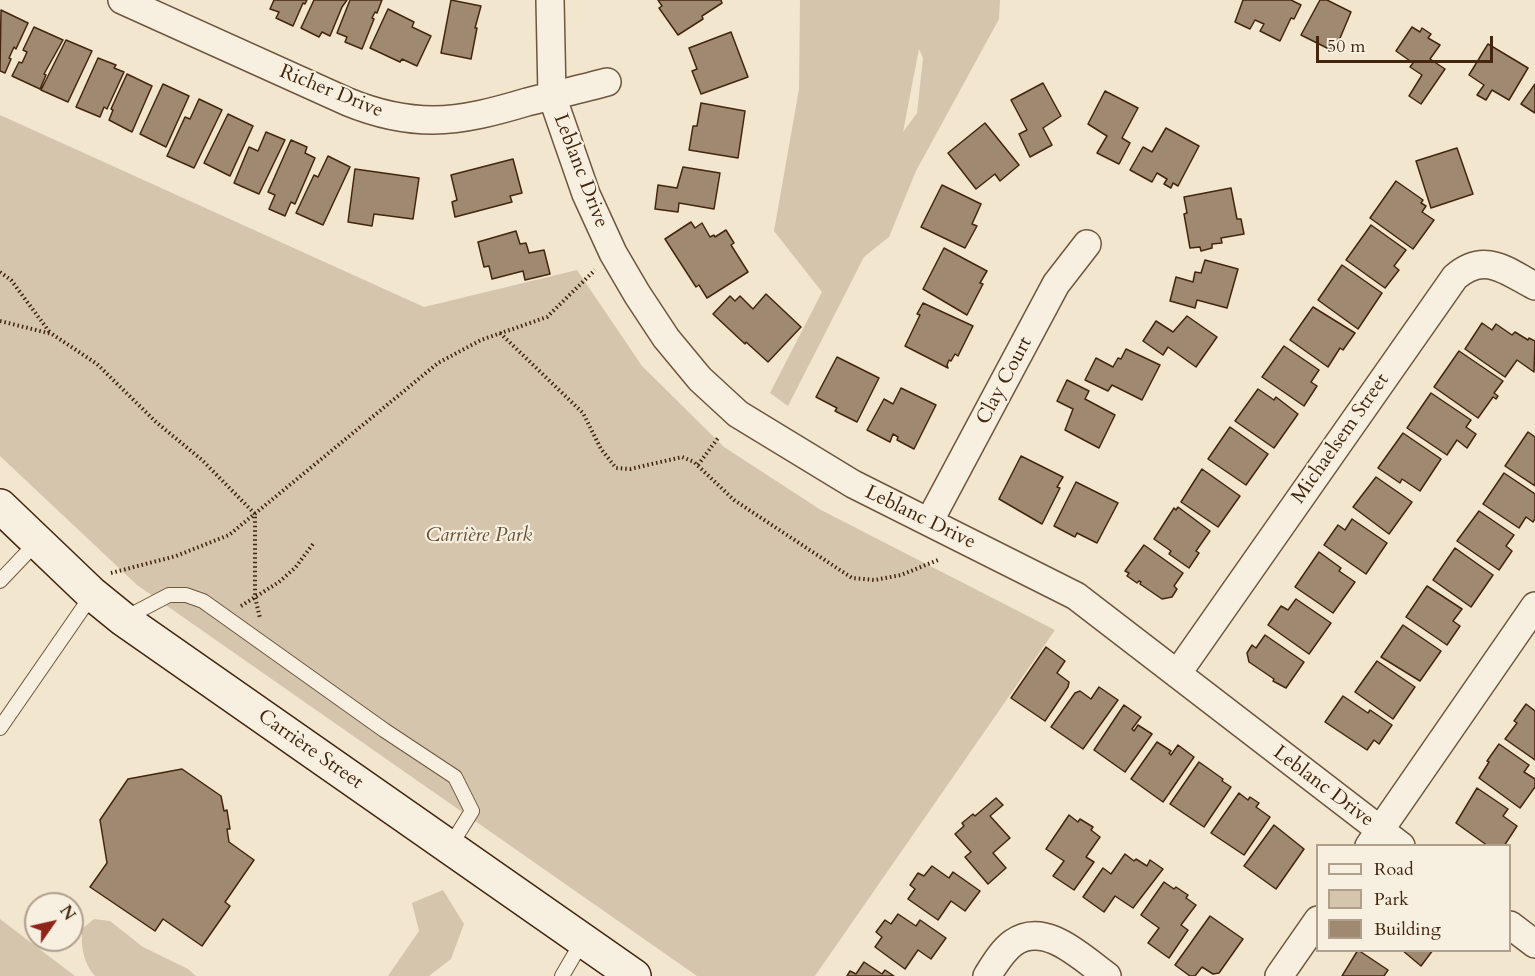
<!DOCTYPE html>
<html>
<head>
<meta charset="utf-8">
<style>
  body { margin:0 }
  #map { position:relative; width:1535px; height:976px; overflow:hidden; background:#f3e6ce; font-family:Cardo,serif }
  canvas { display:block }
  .legend { position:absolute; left:1316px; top:844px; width:195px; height:108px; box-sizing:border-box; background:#f7efdf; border:2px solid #af9f8b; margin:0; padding:8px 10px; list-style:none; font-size:18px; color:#43260d }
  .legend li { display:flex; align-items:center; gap:12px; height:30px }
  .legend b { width:30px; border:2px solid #af9f8b }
  .north { position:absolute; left:24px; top:892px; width:60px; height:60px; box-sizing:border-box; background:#f7efdf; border:2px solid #af9f8b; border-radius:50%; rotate:56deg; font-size:16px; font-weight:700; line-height:24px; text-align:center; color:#43260d }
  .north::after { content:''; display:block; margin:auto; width:21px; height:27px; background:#8f2418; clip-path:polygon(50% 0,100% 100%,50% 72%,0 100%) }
  .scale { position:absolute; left:1316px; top:36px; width:177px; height:27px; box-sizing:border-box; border:3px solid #43260d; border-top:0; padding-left:8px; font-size:18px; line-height:21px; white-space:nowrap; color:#43260d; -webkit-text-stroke:4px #f7efdf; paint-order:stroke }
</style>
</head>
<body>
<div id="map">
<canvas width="1535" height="976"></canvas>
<ul class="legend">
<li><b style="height:8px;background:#f7efdf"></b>Road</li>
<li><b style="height:16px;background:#d5c5ad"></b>Park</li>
<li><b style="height:16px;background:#9f8a71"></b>Building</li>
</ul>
<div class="north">N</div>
<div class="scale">50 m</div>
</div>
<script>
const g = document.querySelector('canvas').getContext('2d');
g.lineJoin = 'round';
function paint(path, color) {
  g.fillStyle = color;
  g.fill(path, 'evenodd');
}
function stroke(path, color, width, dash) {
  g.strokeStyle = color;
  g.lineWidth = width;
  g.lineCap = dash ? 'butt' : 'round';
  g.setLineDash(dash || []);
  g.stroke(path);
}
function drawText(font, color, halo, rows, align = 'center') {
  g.font = font + ' Cardo,serif';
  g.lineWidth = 4.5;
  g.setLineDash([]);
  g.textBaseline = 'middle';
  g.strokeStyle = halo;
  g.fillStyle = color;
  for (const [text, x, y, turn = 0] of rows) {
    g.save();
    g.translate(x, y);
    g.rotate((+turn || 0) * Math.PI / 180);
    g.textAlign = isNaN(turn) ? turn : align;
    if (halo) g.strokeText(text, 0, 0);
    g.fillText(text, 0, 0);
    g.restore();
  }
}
paint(new Path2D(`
  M800,0H1000L999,19L916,171L889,237L864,257L788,406L770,393L822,292L774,231L799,89ZM919,49L923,58L917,113L903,132Z
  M0,115L424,307L577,270L642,366L724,447L821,510L1055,630L815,976H697L137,585L0,456Z
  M443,890L464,924L451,959L429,976H388L419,931L412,903Z
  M0,919L75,976H0Z
  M94,919L110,921L143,947L188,969L196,976H95C83,963 81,946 82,929Z`), '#d5c5ad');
const building = new Path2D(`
  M274,0H307L305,4L303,3L293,26L276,18L279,12L270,9Z
  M314,0H347L342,7L330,36L322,32L319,37L301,28Z
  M350,0H382L377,13L375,12L372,18L374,19L362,49L345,42L347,37L337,33Z
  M451,0L481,6L475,28H477L471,59L441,53Z
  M658,0H721L722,3L702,16L703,19L678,35L659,8L662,6Z
  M1243,0H1291L1301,5L1294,19L1291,18L1280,41L1260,31L1264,24L1255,20L1250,29L1235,22Z
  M1320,0H1327L1351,12L1338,43L1335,42L1331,50L1301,35Z
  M388,9L414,22L412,27L431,36L417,66L402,59L400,62L370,48Z
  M1,10L28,23L16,49L14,47L9,58L11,59L5,73L0,71Z
  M34,27L63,40L44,74L46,75L40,89L12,76L19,62L22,63L27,52L23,50Z
  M1412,27L1420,32L1422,28L1431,34L1428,38L1440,45L1430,59L1445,69L1421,104L1409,96L1422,75L1410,67L1413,63L1396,51Z
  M731,32L748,77L701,94L692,71L697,69L689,48Z
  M66,40L92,51L68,102L41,90Z
  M1488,44L1528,68L1509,100L1492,90L1486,100L1477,95L1484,85L1469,75Z
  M98,58L116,65L114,68L124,72L107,109L104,107L100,117L76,107Z
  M127,74L152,86L132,132L109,120L113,110L111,109Z
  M1043,83L1061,116L1043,128L1052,145L1030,157L1019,134L1027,130L1011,100Z
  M163,84L189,96L166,147L140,134Z
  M1535,84V113L1521,104Z
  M1105,91L1138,108L1122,138L1130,143L1119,164L1097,153L1107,136L1088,124Z
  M199,99L222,110L194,168L167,156L185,117L190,119Z
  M701,103L745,111L738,158L689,150L693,126H697Z
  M228,114L253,126L230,176L204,163Z
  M985,123L1019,165L1000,181L995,174L976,189L948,153Z
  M1166,128L1199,146L1178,186L1173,183L1171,188L1164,184L1167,179L1157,173L1152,182L1130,170L1143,147L1152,152Z
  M266,132L285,140L259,194L234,183L249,147L258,151Z
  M291,140L307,147L305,153L315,158L295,204L291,202L285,216L269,209L275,195L268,192Z
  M1457,148L1473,194L1431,208L1416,161Z
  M328,156L350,167L323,225L296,213L314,175L318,177Z
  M513,159L522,193L510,196L512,202L455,217L452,202L457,200L451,175Z
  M683,167L720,173L714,209L679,203L678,212L655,209L658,185L677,188Z
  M355,169L419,178L413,219L374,214L372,226L348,222Z
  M1396,181L1423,200L1421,203L1426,206L1422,212L1434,220L1413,249L1370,218Z
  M942,185L981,204L972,224L977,226L965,248L921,227Z
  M1231,188L1237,219H1241L1244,234L1221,238L1222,243L1212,244V248L1201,251L1200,247L1190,248L1184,214L1187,213L1184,197Z
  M691,222L695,228L702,223L710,237L714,235L715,237L726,230L734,243L731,245L748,272L707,298L699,285L696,287L665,239Z
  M1371,225L1406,250L1394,266L1399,270L1385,288L1346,260Z
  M516,231L520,244L526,243L529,253L544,250L550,274L525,280L523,271L492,279L489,266L484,267L478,242Z
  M944,248L987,271L980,283L983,284L967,315L923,289Z
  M1205,260L1238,269L1227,308L1197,300L1195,308L1170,301L1176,277L1193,282L1195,272L1201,273Z
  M1342,265L1382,293L1358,329L1318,300Z
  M766,294L801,327L768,362L746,342L745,344L713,314L730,296L735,301L740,296L753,309Z
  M923,303L973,326L958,356L955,354L951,361L949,360L947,365L948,368L905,346L920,315L917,314Z
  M1313,307L1355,333L1343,350L1340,348L1328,367L1290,340Z
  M1187,316L1217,337L1196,367L1168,347L1163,355L1143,341L1156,321L1173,332Z
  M1482,323L1492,330L1496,324L1512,335L1515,332L1528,340L1529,338L1535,341L1534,372L1517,360L1505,377L1465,349Z
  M1284,346L1319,370L1311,382L1317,386L1304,406L1262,377Z
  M1126,349L1160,365L1142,400L1112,385L1108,391L1085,380L1096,358L1113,367L1118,358L1121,359Z
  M1459,351L1503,381L1494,393L1498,396L1496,399L1493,397L1478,418L1434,387Z
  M837,357L879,378L857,422L835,411L837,408L816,397Z
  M1067,380L1089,391L1085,399L1115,415L1099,448L1065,430L1073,409L1057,401Z
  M901,388L936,405L914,449L897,440L898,437L893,434L890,442L867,430L884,399L893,404Z
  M1258,389L1274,400L1276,397L1298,414L1274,448L1235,421Z
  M1431,393L1471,420L1466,427L1476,434L1467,448L1457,440L1447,455L1407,428Z
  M1230,427L1268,454L1246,485L1208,459Z
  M1528,432L1535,437V486L1505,466Z
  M1403,433L1441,459L1420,491L1402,479L1400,483L1378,468Z
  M1021,456L1063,477L1057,487L1060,488L1042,524L999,499Z
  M1202,469L1240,496L1218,527L1181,502Z
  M1504,473L1535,494V519L1533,522L1526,517L1519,528L1483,504Z
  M1376,477L1412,502L1389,534L1353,507Z
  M1076,482L1118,503L1097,543L1077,533L1075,537L1054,526Z
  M1178,507L1210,531L1196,551L1199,553L1189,568L1169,554L1171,551L1154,539L1174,508L1176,510Z
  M1479,511L1514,535L1506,546L1512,551L1499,570L1457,541Z
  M1352,519L1387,543L1366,574L1324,545L1338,525L1345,530Z
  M1144,545L1183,573L1174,586L1177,589L1172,597L1162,599L1140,584L1141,582L1139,581L1137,583L1127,576L1129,573L1125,571Z
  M1455,548L1493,575L1471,607L1433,580Z
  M1319,552L1341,568L1339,571L1355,582L1333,613L1295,587Z
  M1427,586L1462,609L1453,621L1460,626L1447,645L1406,617Z
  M1296,599L1331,623L1309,654L1268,625L1281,606L1288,610Z
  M1403,625L1441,651L1420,681L1381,657Z
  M1265,635L1304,662L1286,688L1273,681L1274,679L1249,662L1247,653L1252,645L1256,648Z
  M1046,647L1065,661L1057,673L1069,682L1068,687L1045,721L1011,698Z
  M1377,661L1415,687L1393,719L1355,692Z
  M1099,687L1118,700L1083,749L1051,727L1075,693L1080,691L1091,699Z
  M1343,696L1368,713L1370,710L1392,725L1379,744L1374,740L1367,750L1325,722Z
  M1526,704L1535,711V760L1505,739L1517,723L1514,721Z
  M1124,705L1141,717L1132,729L1134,731L1138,725L1152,734L1125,772L1094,750Z
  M1157,742L1171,751L1169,753L1171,755L1178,745L1194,757L1163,802L1131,779Z
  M1499,744L1529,765L1524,772L1535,779V787L1520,808L1479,778L1489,762L1487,761Z
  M1199,762L1223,779L1222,781L1231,787L1204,827L1170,804Z
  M182,769L221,796L224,811L227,810L230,829H227L229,842L254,860L225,902L230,906L202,946L163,919L155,931L90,887L107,863L100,820L128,779Z
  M1477,788L1508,809L1503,816L1517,826L1504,846H1488L1456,823Z
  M1239,793L1248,800L1250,797L1259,803L1256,807L1270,817L1244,855L1211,833Z
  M996,798L1003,805L990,816L1010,838L993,853L1006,868L988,884L965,857L971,852L955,834L964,826L962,823L973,814L975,816Z
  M1069,815L1078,822L1080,819L1093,827L1091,830L1100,837L1086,857L1094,862L1074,890L1053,876L1064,861L1046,849Z
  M1274,825L1304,849L1276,889L1244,866Z
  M1125,854L1134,861L1136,859L1147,866L1150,860L1163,869L1133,908L1115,896L1104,912L1083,897L1103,868L1111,874Z
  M932,866L949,878L953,872L980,891L965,911L951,901L938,920L908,899L915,889L910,885L918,873L924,876Z
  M1164,882L1174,889L1176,887L1188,895L1186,898L1196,905L1181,925L1188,930L1169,958L1148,943L1159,928L1141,915Z
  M898,914L916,926L920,920L946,938L931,959L918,950L905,969L875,947L882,937L876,932L885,920L891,924Z
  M1210,916L1243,939L1219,973L1213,974L1202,967L1195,976H1190L1175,965Z
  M1358,950L1388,970L1384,976H1342Z
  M1402,950H1433L1421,966Z
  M864,962L882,974L885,970L894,976H847L850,971L856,974Z`);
paint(building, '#9f8a71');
stroke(building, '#43260d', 1.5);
const lane = new Path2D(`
  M0,581L37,542
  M125,618L169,595H186L203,601L384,730L455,777L472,811L449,848
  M0,728L83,608L91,593
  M562,976L583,940`);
const street = new Path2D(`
  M122,0L348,102C375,113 403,120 433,120C464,120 497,111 527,102C554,95 581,89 607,82
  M550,0L552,96L586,194L613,253L637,294L666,338L700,379L738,414L853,484L1076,596L1401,846
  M929,522L1056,284L1087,244
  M1177,674L1455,277C1485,251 1506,271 1535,286
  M1369,846L1535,606
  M1510,925L1535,944
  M987,976C994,965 1002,951 1013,943C1045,920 1082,958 1107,976
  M1279,976L1318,920`);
const secondary = new Path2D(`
  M0,506L91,593L123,619L634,976`);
stroke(lane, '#6f563d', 16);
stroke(street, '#6f563d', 30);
stroke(secondary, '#43260d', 36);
stroke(new Path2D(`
  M0,272L11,280L51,334
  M0,321L52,334L97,364L156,422L202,460L255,514V597L260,618
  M500,333L583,413L601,449L616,468L630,469L682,457L694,462L734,500L852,578L875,580L901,575L938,560
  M698,465L718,438
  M111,573L176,556L229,535L438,363L481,340L547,317L595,270
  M241,606L279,582L295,568L313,544`), '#43260d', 4, [1.5, 3]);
stroke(lane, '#f7efdf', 14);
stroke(street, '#f7efdf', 27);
stroke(secondary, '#f7efdf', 33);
drawText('20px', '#43260d', '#f7efdf', [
  ["Richer Drive",331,92,22],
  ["Leblanc Drive",580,171,69],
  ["Clay Court",1005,381,-62],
  ["Michaelsem Street",1341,439,-55],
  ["Leblanc Drive",920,518,26],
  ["Carrière Street",310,750,35],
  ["Leblanc Drive",1323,787,37]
]);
drawText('italic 20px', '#684e35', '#f7efdf', [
  ["Carrière Park",479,536]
]);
</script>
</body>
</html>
